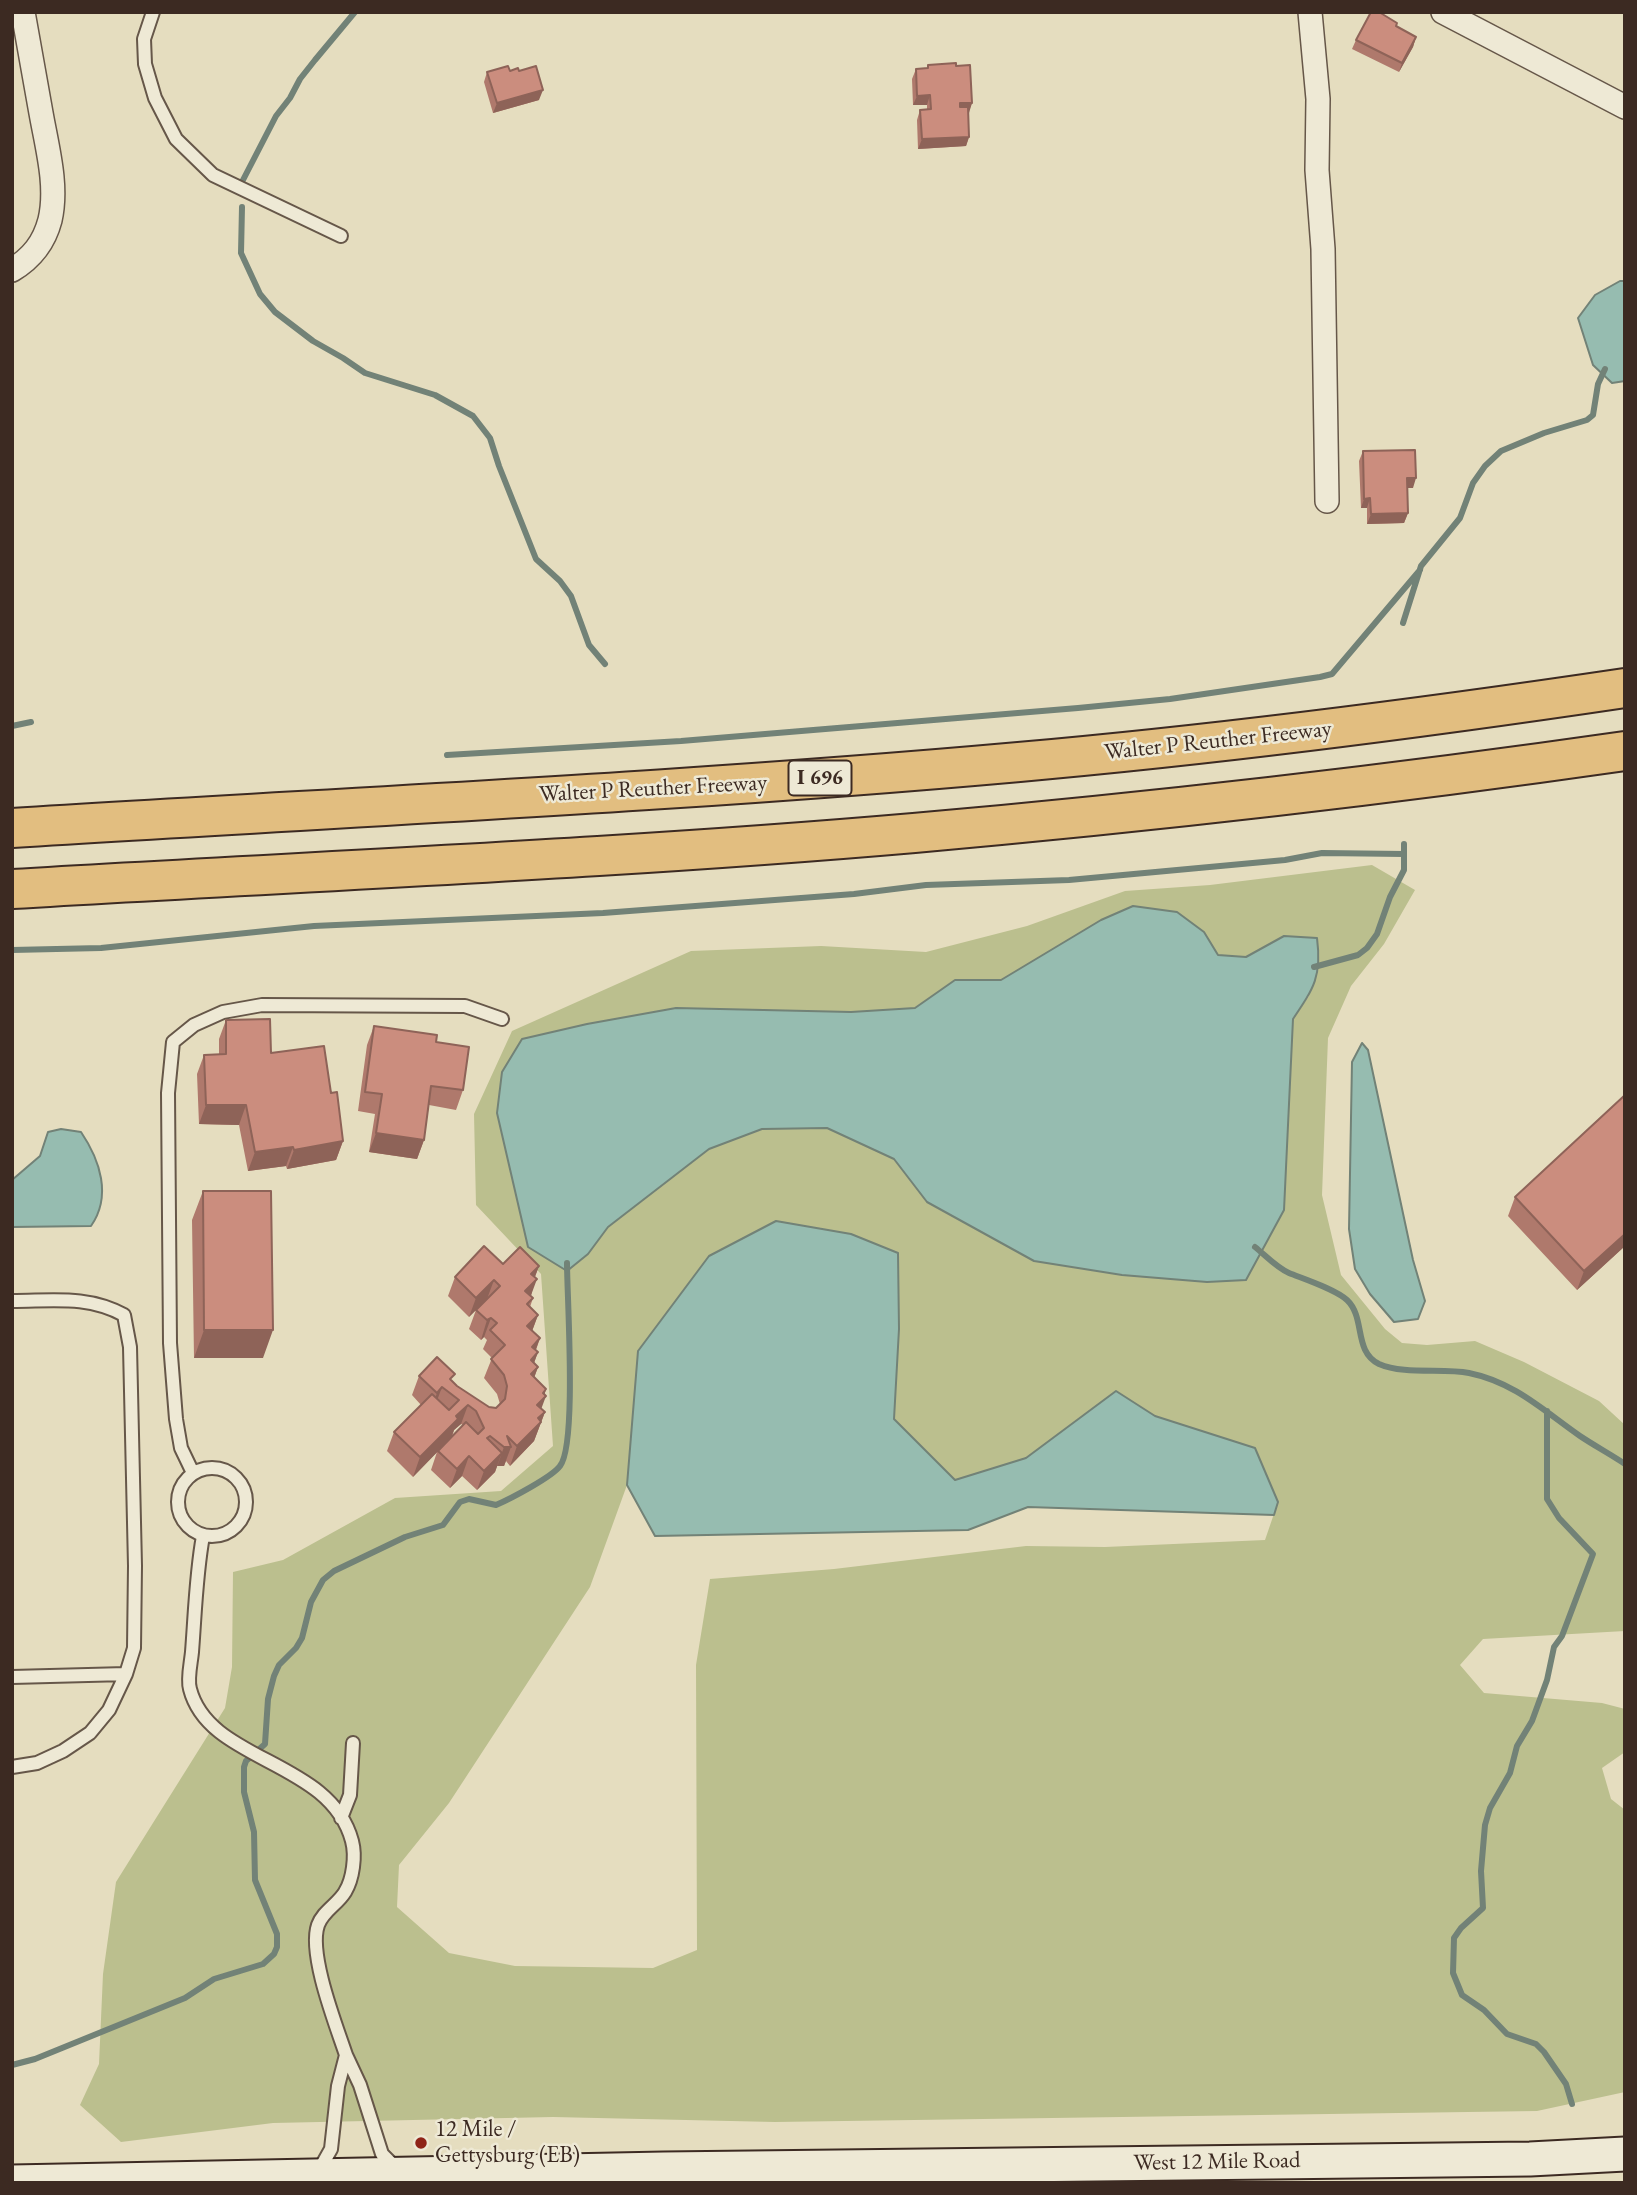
<!DOCTYPE html>
<html>
<head>
<meta charset="utf-8">
<style>
  body { margin:0 }
  #map { position:relative; width:1637px; height:2195px; overflow:hidden; background:#e5ddbf; font-family:"EB Garamond",serif }
  canvas { display:block }
  .frame { position:absolute; inset:0; border:14px solid #3c2a22; pointer-events:none }
</style>
</head>
<body>
<div id="map">
<canvas width="1637" height="2195"></canvas>
<div class="frame"></div>
</div>
<script>
const g = document.querySelector('canvas').getContext('2d');
g.lineJoin = 'round';
function paint(path, color) {
  g.fillStyle = color;
  g.fill(path, 'evenodd');
}
function stroke(path, color, width, dash) {
  g.strokeStyle = color;
  g.lineWidth = width;
  g.lineCap = dash ? 'butt' : 'round';
  g.setLineDash(dash || []);
  g.stroke(path);
}
function drawText(font, color, halo, rows, align = 'center') {
  g.font = font + ' "EB Garamond",serif';
  g.lineWidth = 5;
  g.setLineDash([]);
  g.textBaseline = 'middle';
  g.strokeStyle = halo;
  g.fillStyle = color;
  for (const [text, x, y, turn = 0] of rows) {
    g.save();
    g.translate(x, y);
    g.rotate((+turn || 0) * Math.PI / 180);
    g.textAlign = isNaN(turn) ? turn : align;
    if (halo) g.strokeText(text, 0, 0);
    g.fillText(text, 0, 0);
    g.restore();
  }
}
paint(new Path2D(`
  M1372,865L1415,890L1384,944L1351,986L1328,1038L1322,1195L1341,1275L1385,1329L1402,1343L1427,1345L1475,1341L1524,1362L1599,1401L1625,1425V1631L1483,1639L1460,1665L1484,1693L1602,1703L1625,1709V1752L1602,1768L1611,1799L1625,1810V2092L1537,2111L775,2122L553,2117L273,2123L121,2142L80,2105L99,2064L103,1974L116,1882L225,1708L232,1667L233,1572L283,1560L395,1498L501,1491L553,1446L541,1274L476,1205L474,1114L512,1031L691,951L821,946L926,952L1027,926L1125,891L1210,885ZM1101,920L1204,932L1218,955L1246,957L1284,936L1309,996L1293,1019L1284,1210L1207,1282L1122,1275L1034,1261L927,1202L894,1159L828,1128L762,1129L709,1149L608,1227L528,1246L497,1113L522,1039L587,1024L676,1008L851,1012L915,1008L955,980H1001ZM898,1253L899,1329L894,1419L955,1480L1026,1458L1116,1392L1155,1416L1255,1448L1278,1502L1265,1540L1105,1547L1026,1546L834,1569L710,1579L696,1665L697,1950L653,1968L515,1966L449,1953L397,1907L399,1865L449,1803L590,1587L627,1485L638,1351Z`), '#bbbf8e');
const water = new Path2D(`
  M1620,281H1625V381L1612,383L1593,365L1578,318L1595,295Z
  M1133,906L1177,912L1204,932L1218,955L1246,957L1284,936L1317,938C1322,976 1314,988 1293,1019L1284,1210L1246,1280L1207,1282L1122,1275L1034,1261L927,1202L894,1159L827,1128L762,1129L709,1149L608,1227L588,1254L567,1271L528,1247L497,1113L502,1072L522,1039L587,1024L676,1008L851,1012L915,1008L955,980H1001L1101,920Z
  M1362,1043L1368,1050L1413,1260L1425,1301L1418,1319L1394,1322L1370,1294L1355,1269L1349,1229L1352,1062Z
  M61,1129L81,1132C100,1160 112,1196 91,1226L12,1227V1180L40,1156L48,1132Z
  M776,1221L851,1234L898,1253L899,1329L894,1419L955,1480L1026,1458L1116,1391L1155,1416L1255,1448L1278,1502L1274,1515L1028,1507L968,1530L655,1536L627,1485L638,1351L709,1256Z`);
paint(water, '#96bcb0');
stroke(water, '#728277', 2);
stroke(new Path2D(`
  M243,180L276,116L290,98L300,79L315,60L355,12
  M242,207L241,253L260,294L275,312L313,341L343,358L365,373L435,395L473,416L490,438L499,466L536,559L560,581L571,596L589,645L605,664
  M1403,623L1421,566L1460,518L1473,483L1485,466L1501,451L1544,433L1587,420L1593,415L1598,384L1605,369
  M12,726L31,722
  M447,755L681,741L1078,708L1170,699L1320,677L1332,674L1420,570
  M12,950L101,948L314,926L603,913L854,894L926,885L1069,880L1285,860L1322,853L1404,854
  M1314,967L1358,955L1367,948L1377,934L1390,897L1404,870V844
  M1255,1247C1265,1255 1277,1268 1289,1273C1304,1279 1335,1289 1347,1300C1366,1318 1353,1351 1379,1364C1404,1375 1442,1368 1469,1373C1514,1382 1544,1411 1580,1436C1595,1446 1610,1454 1625,1464
  M1547,1411V1499L1559,1518L1593,1554L1562,1636L1554,1647L1547,1680L1532,1721L1517,1746L1510,1773L1490,1808L1485,1825L1481,1871L1483,1908L1461,1928L1454,1938L1453,1973L1462,1995L1484,2010L1507,2034L1536,2044L1544,2052L1566,2084L1572,2104
  M12,2065L35,2059L185,1998L214,1979L263,1964L274,1954L277,1947V1934L255,1880L254,1832L244,1792V1767L246,1761L265,1744L268,1699L274,1676L279,1665L296,1648L302,1638L311,1602L323,1580L334,1571L405,1537L443,1525L460,1502L469,1499L496,1505C510,1499 552,1477 560,1466C577,1445 567,1297 567,1263`), '#728277', 6);
const service = new Path2D(`
  M153,12L144,39L145,64L155,98L176,139L213,175L341,236
  M12,1301C53,1301 87,1295 124,1315L130,1347L135,1566L134,1648L126,1674L109,1710L90,1733L63,1751L37,1763L12,1767
  M178 1502a34 34 0 1 1 68 0a34 34 0 1 1-68 0Z
  M193,1473L181,1448L176,1419L170,1343L168,1093L173,1042L194,1025L223,1012L262,1005L465,1006L502,1019
  M203,1536C196,1574 195,1614 192,1652C191,1663 187,1679 190,1689C209,1763 330,1759 352,1841C356,1856 353,1879 345,1892C338,1904 323,1911 318,1925C308,1954 336,2025 346,2055
  M12,1677L126,1674
  M341,1818L350,1795L353,1743
  M315,2169L322,2165L331,2149L338,2086L346,2055L360,2085L382,2154L396,2168`);
const minor = new Path2D(`
  M1310,12L1318,99L1317,170L1323,249L1327,501
  M1443,12L1625,107
  M12,270C32,258 44,243 50,220C58,186 47,147 41,113C35,80 29,46 23,12`);
const secondary = new Path2D(`
  M12,2182L664,2169L1530,2159L1625,2154`);
const motorway = new Path2D(`
  M12,828C348,807 684,792 1019,762C1222,744 1423,718 1625,688
  M12,889C313,871 614,859 914,833C1152,812 1388,785 1625,751`);
stroke(service, '#665749', 16);
stroke(minor, '#665749', 26);
stroke(secondary, '#3c2a22', 37);
stroke(motorway, '#3c2a22', 42);
stroke(service, '#eee9d5', 12);
stroke(minor, '#eee9d5', 23);
stroke(secondary, '#eee9d5', 33);
stroke(motorway, '#e2be80', 38);
paint(new Path2D(`
  M1396,26L1416,37L1413,47L1399,72L1352,49L1356,40Z
  M928,65L956,66L972,103L968,113L969,137L966,146L918,149L917,120L920,110H927V105H913L912,79L916,69H926Z
  M510,71H519L539,100L493,113L484,82L487,72Z
  M1363,451L1413,488H1407L1408,513L1404,523L1367,524V508H1361L1359,461Z
  M226,1020L271,1053L331,1093L343,1141L336,1160L287,1169L286,1166L248,1171L239,1125L199,1124L197,1074L204,1055L219,1054V1039Z
  M374,1026L436,1042L463,1090L456,1110L429,1105L424,1140L417,1159L369,1152L375,1114L358,1111L367,1045Z
  M203,1191L263,1358H194L192,1220Z
  M1515,1197L1625,1246L1577,1290L1508,1216Z
  M503,1264L539,1266L535,1277L531,1296L533,1298L530,1307L538,1315L532,1331L540,1338L536,1350L538,1352L534,1363L538,1367L534,1378L546,1389L541,1408L545,1412L534,1441L510,1466L506,1461L504,1466H497L495,1472L477,1490L462,1476L450,1488L431,1470L437,1452L413,1477L387,1451L394,1432L421,1405L412,1395L419,1376L452,1381L457,1386L489,1407L496,1408L500,1404L497,1394L484,1378L492,1358L483,1349L487,1340L484,1337L481,1340L469,1329L476,1310L487,1299L469,1317L448,1296L455,1277ZM461,1424L463,1425L452,1437L454,1430Z`), '#af796c');
paint(new Path2D(`
  M1416,37L1413,47L1399,72L1402,63Z
  M543,90L539,100L493,113L497,103Z
  M930,95L927,105H913L917,96Z
  M960,103H972L969,113H956Z
  M969,137L966,146L918,149L922,139Z
  M1407,478H1416L1413,488H1403Z
  M1370,498L1367,508H1361L1364,499Z
  M1408,513L1404,523L1367,524L1371,514Z
  M206,1105H246L239,1125L199,1124Z
  M376,1133L424,1140L417,1159L369,1152Z
  M343,1141L336,1160L287,1169L294,1150Z
  M293,1147L286,1166L248,1171L255,1152Z
  M1625,1234V1246L1577,1290L1584,1271Z
  M539,1266L532,1284L537,1279L530,1298L518,1310L531,1274Z
  M494,1280L487,1299L469,1317L476,1298Z
  M538,1315L531,1334L527,1326Z
  M491,1318L484,1337L481,1340L487,1320Z
  M204,1330H273L263,1358H194Z
  M540,1338L533,1357L538,1352L531,1371L532,1347Z
  M538,1367L531,1386V1374Z
  M442,1387L435,1406L430,1412L437,1393Z
  M546,1389L543,1399L546,1396L539,1415L530,1424L543,1393Z
  M468,1405L461,1424L454,1430L451,1438L413,1477L420,1457L456,1416Z
  M545,1412L534,1441L510,1466L517,1446L538,1418Z
  M504,1447H511L504,1466H497Z
  M502,1453L495,1472L477,1490L484,1471Z
  M469,1456L462,1476L450,1488L457,1469Z`), '#8e6358');
const building = new Path2D(`
  M1371,12H1379L1397,23L1396,26L1416,37L1402,63L1356,40Z
  M956,63V66L970,65L972,103H960V107H968L969,137L922,139L920,110L931,109L930,95L917,96L916,69L928,68V65Z
  M508,66L510,71L518,68L519,71L536,66L543,90L497,103L487,72Z
  M1415,450L1416,478H1407L1408,513L1371,514L1370,498L1364,499L1363,451Z
  M270,1019L271,1053L324,1046L331,1093L337,1092L343,1141L294,1150L293,1147L255,1152L246,1105H206L204,1055L226,1054V1020Z
  M374,1026L437,1035L436,1042L469,1047L463,1090L431,1086L424,1140L376,1133L382,1094L365,1092Z
  M1625,1095V1234L1584,1271L1515,1197Z
  M203,1191H271L273,1330H204Z
  M484,1246L503,1264L520,1247L539,1266L531,1274L537,1279L525,1291L533,1298L527,1304L538,1315L527,1326L540,1338L532,1347L538,1352L531,1360L538,1367L531,1374L546,1389L543,1393L546,1396L537,1405L545,1412L538,1418L541,1422L517,1446L507,1436L511,1447H504L490,1436L487,1438L502,1453L484,1471L469,1456L457,1469L438,1451L466,1422L478,1434L484,1428L476,1411L468,1405L456,1416L458,1419L420,1457L394,1432L432,1394L449,1410L459,1400L442,1387L437,1393L419,1376L437,1357L455,1374L450,1379L457,1386L489,1407L496,1408L505,1399L507,1386L504,1375L491,1359L505,1345L490,1330L497,1323L491,1318L487,1320L476,1310L500,1286L494,1280L476,1298L455,1277Z`);
paint(building, '#cb8d7e');
stroke(building, '#8e6358', 2);
for (const [x, y, r, color] of [
  [421,2143,7,"#8f2418"]
]) {
  const dot = new Path2D();
  dot.arc(x, y, r, 0, 2 * Math.PI);
  g.fillStyle = color;
  g.fill(dot);
  stroke(dot, '#eee9d5', 2.5);
}
for (const [x, y, w] of [
  [820,778,63]
]) {
  const box = new Path2D();
  box.roundRect(x - w / 2, y - 17.5, w, 35, 5);
  g.fillStyle = '#eee9d5';
  g.fill(box);
  stroke(box, '#3c2a22', 2);
}
drawText('bold 21px', '#3c2a22', null, [
  ["I 696",820,778]
]);
drawText('23px', '#3c2a22', '#eee9d5', [
  ["Walter P Reuther Freeway",1218,741,-6],
  ["Walter P Reuther Freeway",653,789,-3],
  ["West 12 Mile Road",1217,2162,-1]
]);
drawText('23px', '#3c2a22', '#eee9d5', [
  ["12 Mile /",435,2130],
  ["Gettysburg (EB)",435,2156]
], 'left');
</script>
</body>
</html>
